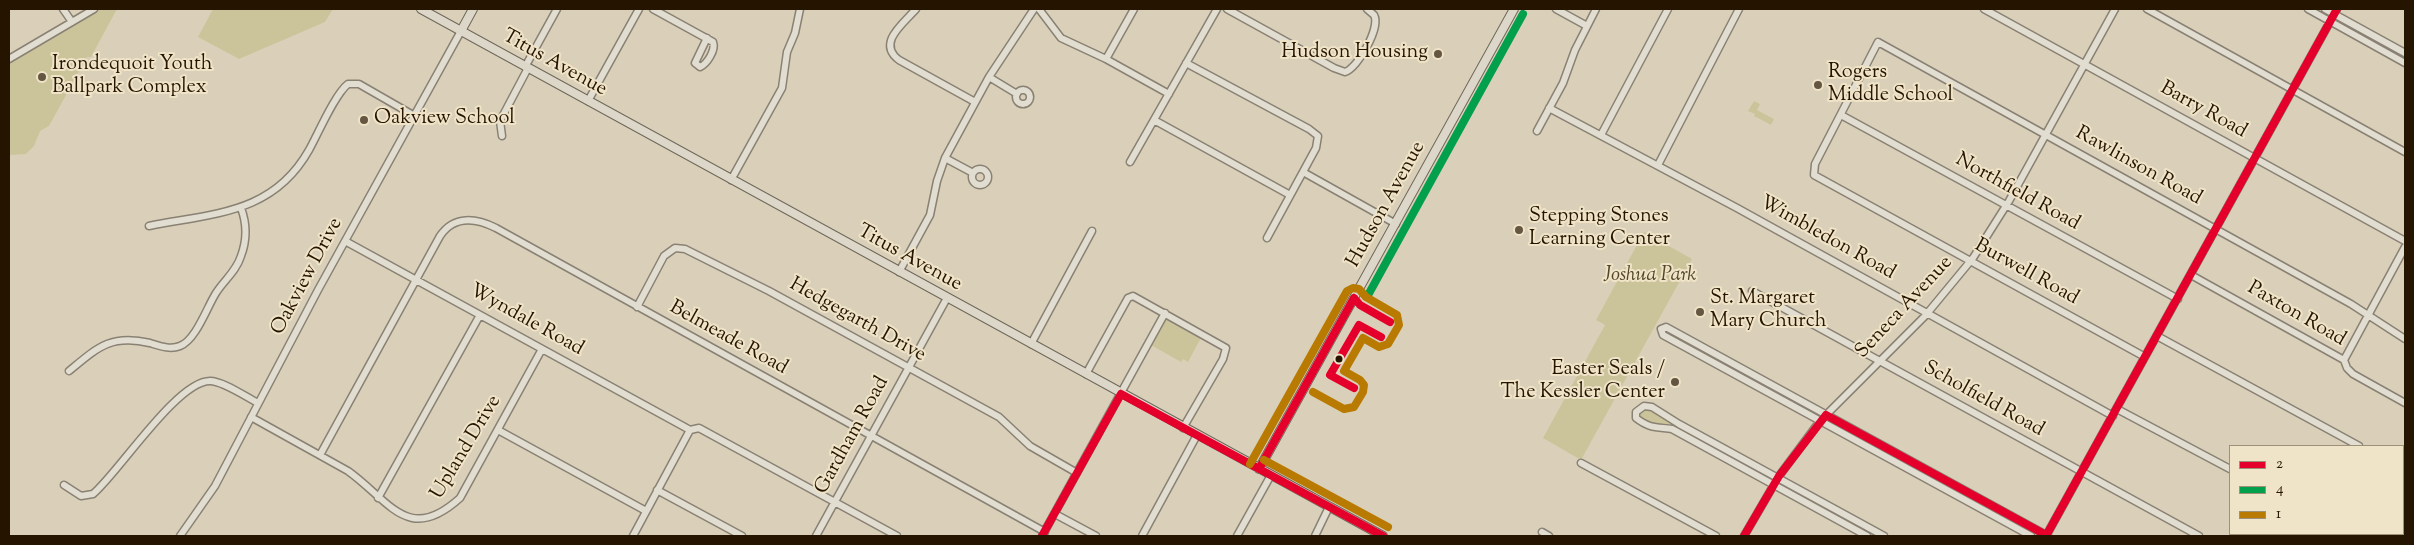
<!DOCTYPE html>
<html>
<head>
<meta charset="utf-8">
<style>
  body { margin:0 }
  #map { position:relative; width:2414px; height:545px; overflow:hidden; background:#dad0b9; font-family:"Sorts Mill Goudy",serif }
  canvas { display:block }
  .frame { position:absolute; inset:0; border:10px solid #241400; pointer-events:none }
  .legend { position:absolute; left:2229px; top:445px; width:175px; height:90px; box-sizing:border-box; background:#f0e4c8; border:1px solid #9e9178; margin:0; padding:6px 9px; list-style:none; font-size:15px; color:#241400 }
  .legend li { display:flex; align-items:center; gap:10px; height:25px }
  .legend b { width:25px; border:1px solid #9e9178 }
</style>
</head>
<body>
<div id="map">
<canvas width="2414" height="545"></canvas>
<div class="frame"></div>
<ul class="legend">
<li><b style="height:6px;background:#e4002b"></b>2</li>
<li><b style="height:6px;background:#029f4d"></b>4</li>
<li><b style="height:6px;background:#b87a00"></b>1</li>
</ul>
</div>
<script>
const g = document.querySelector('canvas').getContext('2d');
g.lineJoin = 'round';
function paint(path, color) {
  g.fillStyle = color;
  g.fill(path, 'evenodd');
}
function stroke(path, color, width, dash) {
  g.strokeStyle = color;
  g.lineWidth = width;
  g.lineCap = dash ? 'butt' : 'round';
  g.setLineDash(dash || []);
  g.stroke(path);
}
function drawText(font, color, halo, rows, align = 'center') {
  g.font = font + ' "Sorts Mill Goudy",serif';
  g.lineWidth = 4;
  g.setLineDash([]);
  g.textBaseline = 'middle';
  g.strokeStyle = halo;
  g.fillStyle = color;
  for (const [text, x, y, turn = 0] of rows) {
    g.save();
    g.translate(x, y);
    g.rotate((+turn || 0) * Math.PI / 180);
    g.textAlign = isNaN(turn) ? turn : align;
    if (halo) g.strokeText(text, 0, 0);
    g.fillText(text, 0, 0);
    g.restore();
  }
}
paint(new Path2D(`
  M94,9H117L91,57H87L49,126L40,131L34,146L26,154L9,155V59Z
  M213,9H333L325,22L239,59L198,37Z
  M2337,19L2405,55V60L2336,21Z
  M1754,101L1760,104L1757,110L1774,119L1771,125L1754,116L1755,114L1748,111Z
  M1644,232L1692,259L1581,460L1543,438L1605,325L1596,320Z
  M1166,318L1202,336L1188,362L1183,359L1181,362L1151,345L1154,342Z
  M1724,361L1816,412V415L1722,365Z
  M1644,408L1651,409L1670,421V425L1655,426L1638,417L1639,412Z
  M1832,421L1937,479V481L1830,423Z
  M1683,429L1769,476V478L1682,432Z
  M1943,482L2033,531V534L1942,485Z
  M1783,484L1879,536H1871L1782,488Z`), '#cbc49b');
const minor = new Path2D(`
  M63,9L72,22
  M653,9L713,42C716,50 707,64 700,67L695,63L707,38
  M916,9C904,23 876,43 899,60L975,102
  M1039,9L1061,38L1106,59L1169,94
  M1227,9L1334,68L1345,72C1358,68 1381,27 1374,15L1367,9
  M1556,9L1587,26
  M1984,9L2405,241
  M2147,9L2405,152
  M2308,9L2405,63
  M2325,9L2405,53
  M9,59L94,9
  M1106,59L1134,9
  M1186,63L1309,129L1318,136L1316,148L1267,238
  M525,67L557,9
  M989,77L1017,94
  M1016 97a7 7 0 1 1 14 0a7 7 0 1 1-14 0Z
  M588,101L639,9
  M1549,108L1737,208L2113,416
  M1841,115L2178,299
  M1154,120L1290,195
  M1537,131L1563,83L1575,50L1596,9
  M1601,135L1668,9
  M502,136L500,121L528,68
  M945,158L973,173
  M1130,162L1217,9
  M1658,165L1739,9
  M972 177a8 8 0 1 1 16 0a8 8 0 1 1-16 0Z
  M1303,172L1396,224
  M731,180L782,88L787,52L795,33L800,9
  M149,226C214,213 273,214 309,150C318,134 335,94 348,84H359L413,115
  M345,241L690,430
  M899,272L930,215L937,181L945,158L989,77L1034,9
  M2191,275L2344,360L2347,368L2353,374L2405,403
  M1752,291L2199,536
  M637,307L664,256L675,248L685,249L769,291L999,417L1030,446L1077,473
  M2157,336L2359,446
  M1031,344L1092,231
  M2145,357L1814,175L1815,164L1878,42L2351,304L2405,339
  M2344,360L2405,247
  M69,371C98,347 111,334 150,343C160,346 170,350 180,346C196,340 207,307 216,293C224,280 236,272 241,256C247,240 247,224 241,208
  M1086,374L1128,298L1133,296L1226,348L1223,359L1183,428
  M2117,409L2230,469
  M251,417L348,471C390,501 408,545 460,498L542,349
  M498,430L646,511
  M320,455L440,236C454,215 476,218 496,228L1045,532
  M1581,463L1716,536
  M2403,470L2405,472
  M64,485L81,496L93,494C119,472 177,381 210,381C223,381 246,397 258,403
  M657,490L742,536
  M378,498L480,315
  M1055,514L1096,536
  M1542,532L1549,536
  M2351,534L2356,536
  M180,536L215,486L318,290L461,31
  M633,536L690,430L699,428L897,536
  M816,536L947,298
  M1042,536L1165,313
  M1142,536L1197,435
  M1237,536L1271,475
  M1315,536L1329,507
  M1744,536L1779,476L1820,421L1925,316L1973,258L2009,201L2115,9
  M1867,536L1672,429C1657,427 1650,429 1636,418V412L1644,406L1652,407L1679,424L1884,536
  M2031,536L1663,335L1661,329L1666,327L2048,536
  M2046,536L2337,9`);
const major = new Path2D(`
  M421,9L1383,536
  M461,31L473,9
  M1259,469L1514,9`);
stroke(minor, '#898173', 9);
stroke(major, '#6f685a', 10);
stroke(minor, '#e2ddd1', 6);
stroke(major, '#ddd7c9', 8);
stroke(new Path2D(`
  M1354,298L1360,305L1390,322
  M1354,388L1330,375L1359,325L1381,337
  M1121,394L1383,536
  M1826,415L2046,535
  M1259,469L1354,298
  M1042,536L1121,394
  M1744,536L1779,476L1826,415
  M2046,536L2337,9`), '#e4002b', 8);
stroke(new Path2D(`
  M1367,297L1523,14`), '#029f4d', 8);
stroke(new Path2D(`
  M1264,460L1388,527
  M1250,464L1347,291L1353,288L1359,289L1366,297L1397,315L1399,325L1388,344L1379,347L1363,338L1344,371L1360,380L1364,385L1363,392L1354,407L1344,409L1313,392`), '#b87a00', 8);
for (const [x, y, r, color] of [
  [1438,54,5,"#645641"],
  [42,77,5,"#645641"],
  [1818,85,5,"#645641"],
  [364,120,5,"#645641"],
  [1519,230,5,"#645641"],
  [1700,312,5,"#645641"],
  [1339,359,4.5,"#241400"],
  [1675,382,5,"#645641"]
]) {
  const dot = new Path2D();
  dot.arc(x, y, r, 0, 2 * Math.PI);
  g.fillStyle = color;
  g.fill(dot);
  stroke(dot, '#f0e4c8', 2);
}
drawText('20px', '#241400', '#f0e4c8', [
  ["Hudson Housing",1428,54,"right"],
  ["Irondequoit Youth",52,66],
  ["Ballpark Complex",52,89],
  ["Rogers",1828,74],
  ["Middle School",1828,97],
  ["Oakview School",374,120],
  ["Stepping Stones",1529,218],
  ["Learning Center",1529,241],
  ["St. Margaret",1710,300],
  ["Mary Church",1710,323],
  ["Easter Seals /",1665,371,"right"],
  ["The Kessler Center",1665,394,"right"]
], 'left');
drawText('20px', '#241400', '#f0e4c8', [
  ["Titus Avenue",554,64,29],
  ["Barry Road",2203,111,29],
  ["Rawlinson Road",2138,167,29],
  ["Northfield Road",2017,193,29],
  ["Hudson Avenue",1387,205,-61],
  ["Wimbledon Road",1827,239,29],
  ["Titus Avenue",909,259,29],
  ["Burwell Road",2026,273,29],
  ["Oakview Drive",308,277,-62],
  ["Seneca Avenue",1905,308,-47],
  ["Paxton Road",2296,315,30],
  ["Wyndale Road",526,321,29],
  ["Hedgegarth Drive",857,321,29],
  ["Belmeade Road",728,339,29],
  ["Scholfield Road",1983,400,29],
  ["Gardham Road",853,436,-61],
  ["Upland Drive",467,448,-59]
]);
drawText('italic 20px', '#524627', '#f0e4c8', [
  ["Joshua Park",1650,277]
]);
</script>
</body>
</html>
